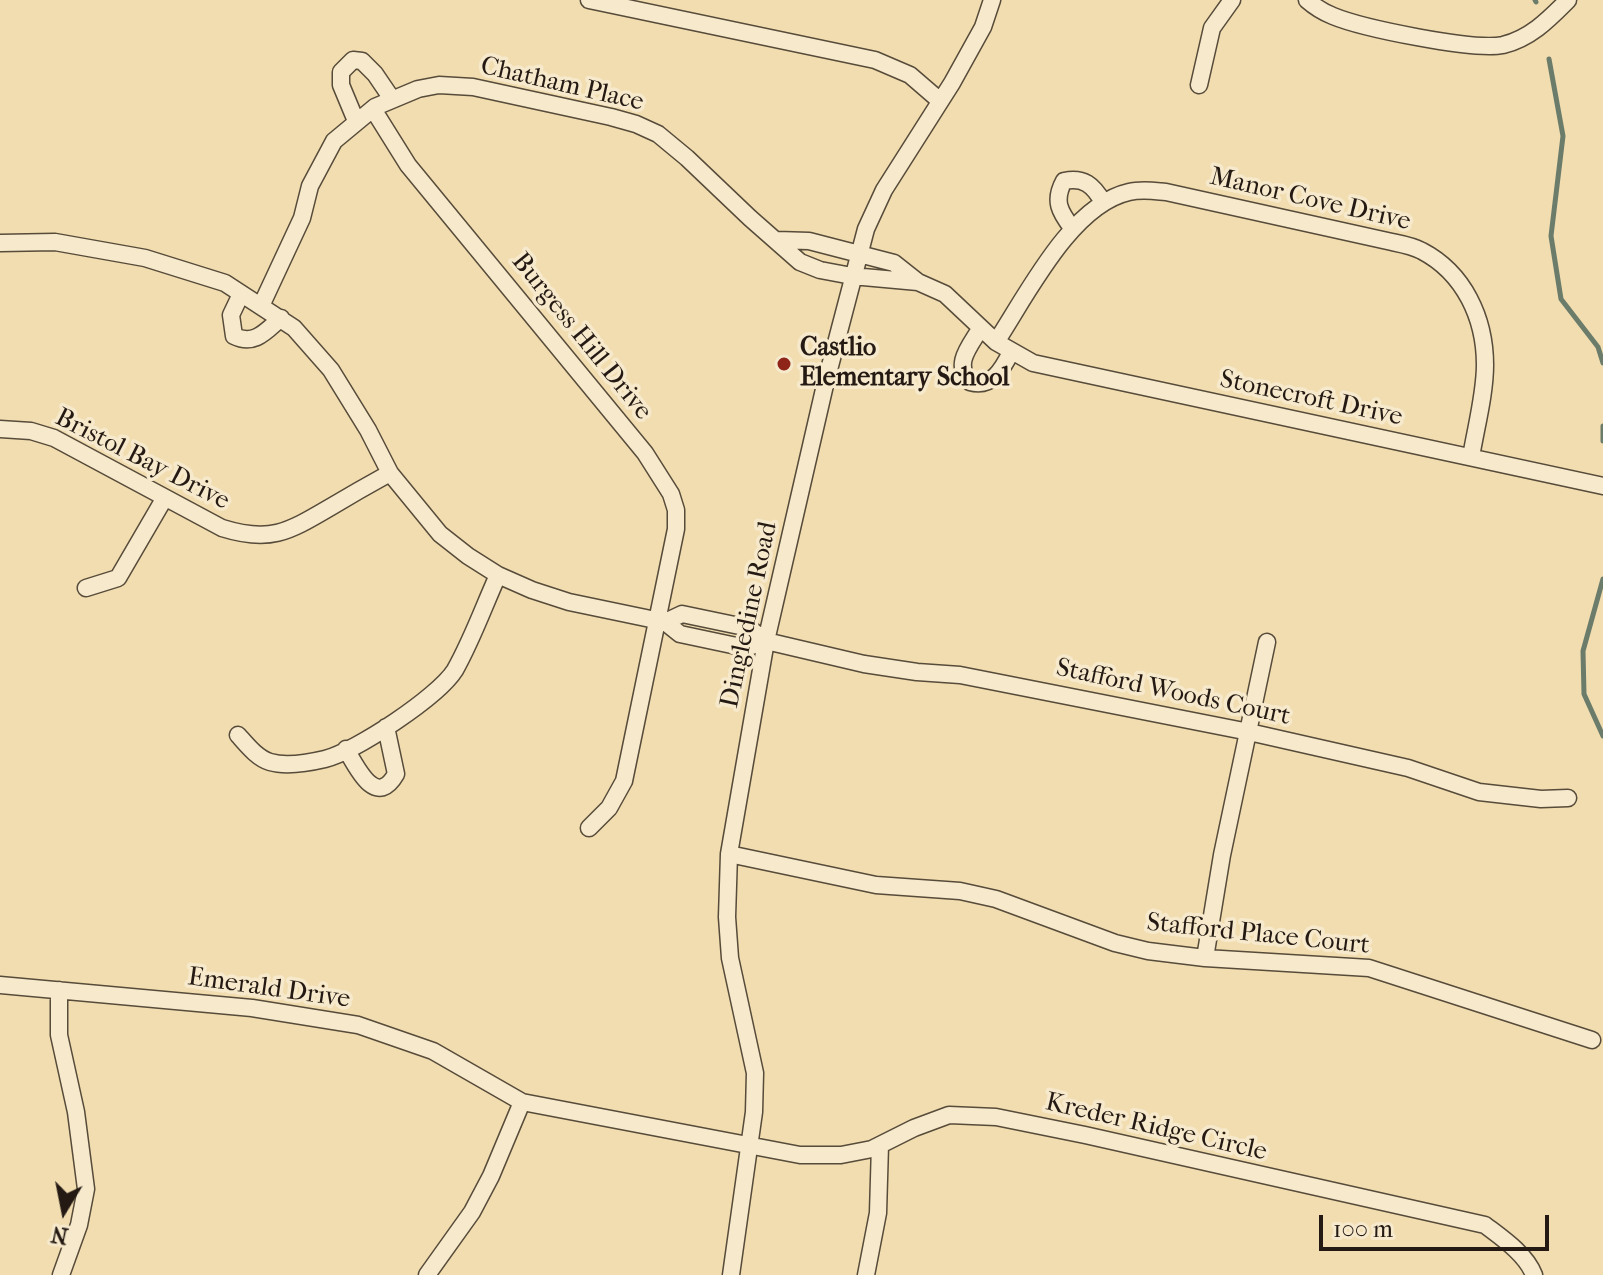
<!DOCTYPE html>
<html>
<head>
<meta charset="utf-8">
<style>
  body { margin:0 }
  #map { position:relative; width:1603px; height:1275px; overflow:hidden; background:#f1ddb0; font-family:"IM FELL French Canon",serif }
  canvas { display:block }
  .north { position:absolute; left:24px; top:1171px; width:80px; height:80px; -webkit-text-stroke:6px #f6e9cc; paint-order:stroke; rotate:190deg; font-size:22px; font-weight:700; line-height:32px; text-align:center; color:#241a13 }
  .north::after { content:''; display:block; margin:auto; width:28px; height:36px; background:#241a13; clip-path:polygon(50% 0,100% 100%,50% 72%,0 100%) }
  .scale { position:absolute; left:1319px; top:1215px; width:230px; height:36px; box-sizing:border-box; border:4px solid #241a13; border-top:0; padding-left:10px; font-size:24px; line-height:28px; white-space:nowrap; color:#241a13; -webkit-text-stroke:6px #f6e9cc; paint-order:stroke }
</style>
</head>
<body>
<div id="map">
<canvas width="1603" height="1275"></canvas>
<div class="north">N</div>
<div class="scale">100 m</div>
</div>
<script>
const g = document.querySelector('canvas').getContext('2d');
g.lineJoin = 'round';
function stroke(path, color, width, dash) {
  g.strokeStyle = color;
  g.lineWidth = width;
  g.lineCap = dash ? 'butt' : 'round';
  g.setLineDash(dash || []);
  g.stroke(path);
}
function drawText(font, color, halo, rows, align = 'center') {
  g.font = font + ' "IM FELL French Canon",serif';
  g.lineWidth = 7;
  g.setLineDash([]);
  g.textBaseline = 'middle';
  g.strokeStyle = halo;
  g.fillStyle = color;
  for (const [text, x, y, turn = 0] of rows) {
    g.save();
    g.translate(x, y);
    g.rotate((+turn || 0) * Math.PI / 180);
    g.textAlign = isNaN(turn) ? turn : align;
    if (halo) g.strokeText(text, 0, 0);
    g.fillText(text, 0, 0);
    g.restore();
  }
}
stroke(new Path2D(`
  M1535,0L1536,2
  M1549,59L1563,136L1551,236L1561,299L1598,347L1603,363
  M1603,441V426
  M1603,579L1583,651L1584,694L1603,736`), '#6c7c6b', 5);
const minor = new Path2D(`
  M589,0L875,60L910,75L939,100
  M1307,0C1315,7 1323,12 1333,16C1362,28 1473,51 1503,45C1531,38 1549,19 1568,0
  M1199,85L1212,28L1232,0
  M373,109L408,165L645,453L671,494L676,510V529L624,781L609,808L589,828
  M356,121L341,85V72L353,60L362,61L375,74L392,99
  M1072,228C1060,212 1053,201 1064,181C1084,177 1093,185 1103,202
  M777,240L809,241L894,263L918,282L945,294L996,342L1033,363L1603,486
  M0,243L55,242L145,258L225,283L294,328L331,370L368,430L390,473L440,534L468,556L498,575L532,590L569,602L665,622L680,634L746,648L766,641
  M241,294L231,315L234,336C255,346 266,331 281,318
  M261,306L302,218L310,186L334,141L375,107L418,89L439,85L473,87L611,117L636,124L658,134L687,158L750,218L800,262L820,270L852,276L918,282
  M980,329C970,346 953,364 970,382C992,388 1002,370 1011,352
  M996,342C1027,295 1071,205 1129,192C1142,189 1154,191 1166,192L1392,242C1402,244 1413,246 1422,251C1464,273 1485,318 1485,365C1485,394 1476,427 1471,457
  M0,429L31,431L54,438L222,528C270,543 288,532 329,508C349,496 370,484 390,473
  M86,588L118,578L164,499
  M665,622L682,614L749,628L766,641L864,664L917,672L960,675L1249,732L1408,768L1479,792L1541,799L1568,798
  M238,735C247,745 257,758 270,762C287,767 308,763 325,759C356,751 438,697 455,670C472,640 484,606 498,575
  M346,749C357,768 376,809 396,774L386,727
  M729,854L876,885L960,891L996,899L1115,943L1148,951L1205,958L1369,968L1592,1040
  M1205,958L1222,855L1267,642
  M0,985L252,1008L358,1025L433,1051L522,1102L800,1155H841L872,1149L914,1128L949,1115L996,1117L1085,1135L1485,1225C1502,1238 1526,1254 1534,1275
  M59,990V1035L76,1112L86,1189L79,1225L61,1275
  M427,1275L472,1212L491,1176L522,1102
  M731,1275L754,1112L755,1073L730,958L727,917L729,854L766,641L825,385L866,229L884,190L952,83L983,27L992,0
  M866,1275L878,1213L880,1145`);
stroke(minor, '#574b3a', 19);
stroke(minor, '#f6e9cc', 16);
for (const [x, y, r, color] of [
  [784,364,8,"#8f2418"]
]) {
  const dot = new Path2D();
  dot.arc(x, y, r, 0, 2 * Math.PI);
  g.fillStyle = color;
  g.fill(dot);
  stroke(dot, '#f6e9cc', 3);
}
drawText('26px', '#241a13', '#f6e9cc', [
  ["Chatham Place",562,85,13],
  ["Manor Cove Drive",1310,200,13],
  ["Burgess Hill Drive",581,337,51],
  ["Stonecroft Drive",1311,399,12],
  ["Bristol Bay Drive",142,460,27],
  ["Dingledine Road",750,615,-78],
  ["Stafford Woods Court",1173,693,12],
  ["Stafford Place Court",1258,935,6],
  ["Emerald Drive",269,989,8],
  ["Kreder Ridge Circle",1156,1128,13]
]);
drawText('bold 26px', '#241a13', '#f6e9cc', [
  ["Castlio",800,349],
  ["Elementary School",800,379]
], 'left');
</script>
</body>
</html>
